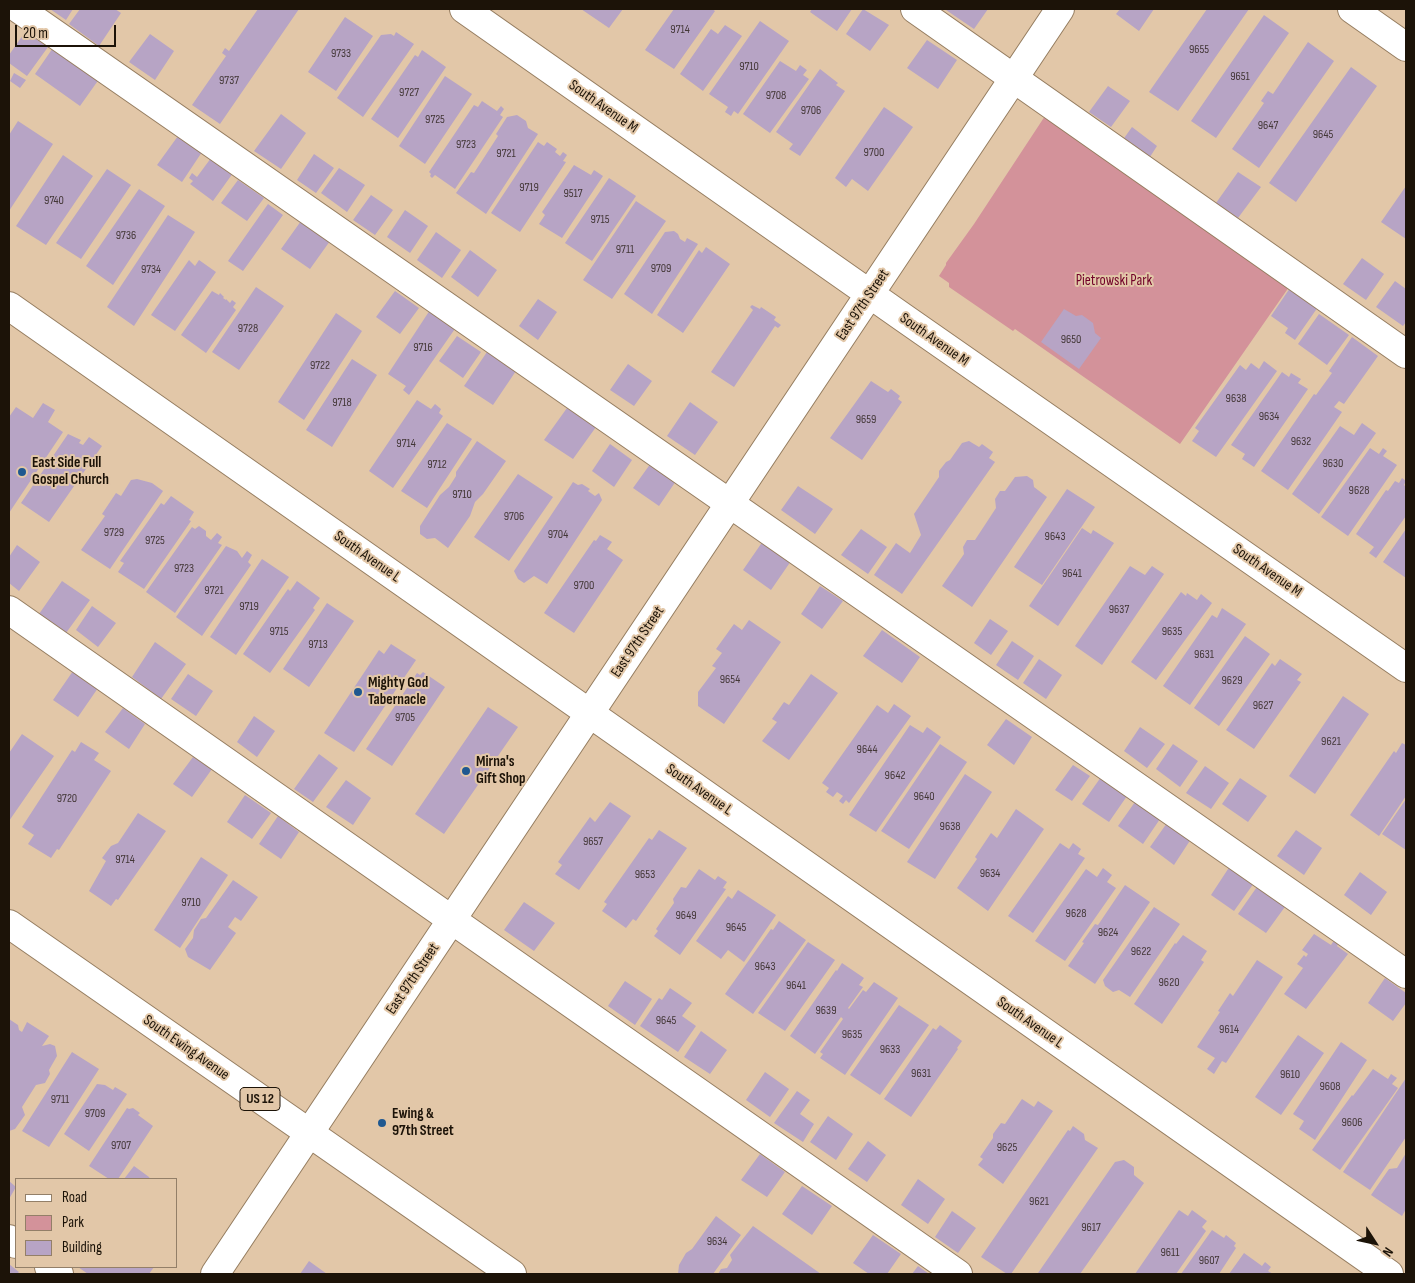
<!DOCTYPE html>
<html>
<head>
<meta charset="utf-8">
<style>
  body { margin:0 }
  #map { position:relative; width:1415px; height:1283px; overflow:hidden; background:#e2c7a8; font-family:"Sofia Sans Condensed",sans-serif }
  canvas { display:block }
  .frame { position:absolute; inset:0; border:10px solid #1c1308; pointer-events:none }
  .legend { position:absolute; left:15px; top:1178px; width:162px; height:90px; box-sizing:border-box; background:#e2c7a8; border:1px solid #937f68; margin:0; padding:6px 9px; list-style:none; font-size:15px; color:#1c1308 }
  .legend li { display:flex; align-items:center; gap:10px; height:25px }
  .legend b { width:25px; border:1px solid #937f68 }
  .north { position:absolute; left:1350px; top:1218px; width:50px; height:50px; -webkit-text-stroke:4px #e2c7a8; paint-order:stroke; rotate:125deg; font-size:14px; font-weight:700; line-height:20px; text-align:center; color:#1c1308 }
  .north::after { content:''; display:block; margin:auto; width:18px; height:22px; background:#1c1308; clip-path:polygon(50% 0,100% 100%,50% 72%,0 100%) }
  .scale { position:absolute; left:15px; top:25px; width:101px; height:22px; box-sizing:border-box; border:2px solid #1c1308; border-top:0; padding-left:6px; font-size:15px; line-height:18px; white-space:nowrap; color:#1c1308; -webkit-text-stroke:4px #e2c7a8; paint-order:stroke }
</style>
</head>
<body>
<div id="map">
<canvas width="1415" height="1283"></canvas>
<div class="frame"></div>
<ul class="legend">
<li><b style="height:6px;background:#fff"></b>Road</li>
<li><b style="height:14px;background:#d3929a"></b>Park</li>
<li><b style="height:14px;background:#b7a4c5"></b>Building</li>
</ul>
<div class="north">N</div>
<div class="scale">20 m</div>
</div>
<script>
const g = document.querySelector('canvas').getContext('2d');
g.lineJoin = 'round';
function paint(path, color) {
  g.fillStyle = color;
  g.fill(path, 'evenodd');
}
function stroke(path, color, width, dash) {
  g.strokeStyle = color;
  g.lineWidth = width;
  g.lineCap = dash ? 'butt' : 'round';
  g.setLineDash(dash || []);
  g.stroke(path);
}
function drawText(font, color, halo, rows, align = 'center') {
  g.font = font + ' "Sofia Sans Condensed",sans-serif';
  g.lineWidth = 4;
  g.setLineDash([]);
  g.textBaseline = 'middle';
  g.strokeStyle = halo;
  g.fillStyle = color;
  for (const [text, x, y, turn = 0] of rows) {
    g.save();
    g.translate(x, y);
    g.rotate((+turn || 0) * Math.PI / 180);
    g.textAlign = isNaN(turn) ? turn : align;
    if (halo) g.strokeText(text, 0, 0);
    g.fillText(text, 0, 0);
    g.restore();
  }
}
paint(new Path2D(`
  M1045,116L1289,287L1180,444L1015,329L1013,331L949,287V283L939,276L946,265V263L974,224Z`), '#d3929a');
paint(new Path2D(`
  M50,9H73L66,20Z
  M80,9H115L121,13L99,46L69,24Z
  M258,9H299L220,124L192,105L226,56L222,53L225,48L229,51Z
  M581,9H623L609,28Z
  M674,9H712L715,11L674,69L645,50Z
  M812,9H852L837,31L810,12Z
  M863,9L889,25L870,51L846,34Z
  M947,9H988L974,29L946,10Z
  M1120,9H1154L1139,31L1116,14Z
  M1207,9H1249L1178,111L1149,92Z
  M1264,15L1289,33L1216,138L1191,121Z
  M345,17L373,36L336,91L308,72Z
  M760,21L789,41L738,114L734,111L731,116L725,112L728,107L709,94Z
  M725,25L742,36L703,91L680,74L711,29L718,34Z
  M25,32L48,47L27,76L9,63V55Z
  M396,32L414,44L363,117L337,98L381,35L391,34L394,36Z
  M150,34L174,51L155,80L129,62Z
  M927,40L957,60L938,89L907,68Z
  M57,42L102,75L80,106L35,74Z
  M1308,42L1334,61L1259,168L1232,149L1264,103L1261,101L1268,91L1273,94Z
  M422,50L446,67L398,138L371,119L415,55L418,57Z
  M780,61L796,71L800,65L807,70L803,75L809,79L770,133L743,114Z
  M1351,67L1377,86L1296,202L1269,183Z
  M820,69L838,83L836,85L845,91L800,156L789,149L793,144L776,132Z
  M14,73L26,80L20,88L10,81Z
  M445,76L472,94L425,164L399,146Z
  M1108,86L1130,101L1111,127L1089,112Z
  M482,101L497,111L501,106L504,109L500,115L503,117L455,189L435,175L432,178L430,176L431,174L429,172L474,105L478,107Z
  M884,107L913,127L868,191L852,179L846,187L835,178Z
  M281,114L306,133L281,169L254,151Z
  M517,115L526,121L528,128L538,134L486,214L456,193L471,172L474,173L498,136L496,134L507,117Z
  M18,121L53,144L9,211V135Z
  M1132,127L1157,146L1148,160L1122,141Z
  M178,136L202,152L182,182L157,165Z
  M538,142L544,146L547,142L557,149L555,152L560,156L563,152L567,155L563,161L566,162L520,232L491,213Z
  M314,154L334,168L316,193L297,180Z
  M63,155L93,176L46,245L16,226Z
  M211,158L233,173L213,201L190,184L193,181L189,178L192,173L197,177Z
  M574,165L591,175L594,170L603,176L562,238L539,224L545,215L542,212Z
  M339,168L365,185L347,212L321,193Z
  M107,169L131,185L81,259L56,243Z
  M1238,172L1261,187L1238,218L1216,203Z
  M609,178L636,196L592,261L565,243Z
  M238,180L264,198L247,221L221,203Z
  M1406,186V239L1381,222Z
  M139,189L165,206L113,285L86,266Z
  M371,195L393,210L375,235L353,220Z
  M636,201L666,221L612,299L583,280Z
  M268,204L283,215L243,271L228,261Z
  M405,210L428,226L410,253L387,237Z
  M168,215L195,232L134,326L107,307Z
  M301,221L330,241L310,269L281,249Z
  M674,231L678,234L680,239L685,242L687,238L698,244L652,314L624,294L665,232Z
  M436,232L461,250L442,278L417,260Z
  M706,247L730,264L683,333L657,315L699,250L702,253Z
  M470,250L497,270L478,297L451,277Z
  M1362,258L1384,274L1366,300L1343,284Z
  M189,260L195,266L199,260L216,272L175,331L151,315Z
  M1395,281L1406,289V322L1403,326L1376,307Z
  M256,287L284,306L239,370L212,352Z
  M1290,288L1318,307L1295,340L1285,333L1288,328L1271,316Z
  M212,291L219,295L220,293L224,297L223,298L226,300V299L230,303L232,300L236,303L233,307L236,310L206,353L181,335Z
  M395,291L419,308L400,334L376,317Z
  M538,299L557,312L538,340L519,326Z
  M752,305L760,309L761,307L776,317L774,320L781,325L778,328L775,326L734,387L711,372L753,310L750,307Z
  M1064,309L1076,316L1082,315L1093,323L1095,333L1101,338L1079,369L1041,342Z
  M430,310L459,323L409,395L403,390L406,386L388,374Z
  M336,313L362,331L304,420L278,402Z
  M1319,314L1349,335L1327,365L1298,344Z
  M457,336L481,352L463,378L439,361Z
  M1352,337L1378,356L1344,404L1339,401L1334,407L1342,412L1288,490L1261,471L1314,394L1316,395L1332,373L1329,371Z
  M489,349L518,368L493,405L464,386Z
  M352,359L377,375L332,447L306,430Z
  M1264,361L1277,371L1216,457L1192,441L1199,431L1195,428L1240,365L1246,370L1251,363L1259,369Z
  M628,364L652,381L634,406L610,390Z
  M1282,372L1289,377L1291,373L1301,379L1298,383L1308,389L1254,467L1242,459L1245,454L1231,445Z
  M871,381L888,392L891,389L900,396L898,399L902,402L862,460L830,438Z
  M417,400L431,409L435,404L441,409L439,413L443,416L393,488L369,471Z
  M690,402L718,422L695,455L667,436Z
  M43,403L55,410L48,422L63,432L9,513V417L16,407L33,418Z
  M567,408L596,427L573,459L544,440Z
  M447,423L472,439L427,508L401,491Z
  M1362,423L1376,433L1319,514L1292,494L1340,426L1354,435Z
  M68,434L81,440L79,443L83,445L89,437L102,446L49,522L21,503Z
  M477,441L506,461L483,494L475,502L470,516L448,548L435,538L427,539L420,534V526L440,495L449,487L456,476V472Z
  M969,441L979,447L982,444L993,452L989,458L995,462L902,594L874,575L896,543L910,553L921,535L914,514L939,477V471L946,462L950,460L962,443Z
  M610,444L632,460L614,487L592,471Z
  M1370,448L1379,454L1383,448L1387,451L1383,456L1397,465L1348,536L1321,517Z
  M651,463L676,481L659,506L633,488Z
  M518,474L553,497L509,561L474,537Z
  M1027,476L1033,480L1034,487L1047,497L972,607L942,586L964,554L963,547L967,540H975L996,508L995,499L1000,491H1005L1015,477Z
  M1402,478L1406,481L1404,485L1406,487V516L1376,558L1369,553L1374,547L1356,534L1386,490L1388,491L1395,481L1399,483Z
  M137,479L152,483L163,491L110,569L81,550L105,516L102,514L116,493L121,496L131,480Z
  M573,482L578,485L582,484L590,489L588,491L595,496L599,493L602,500L547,584L534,576L524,583L518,579L514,571Z
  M798,486L833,509L815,534L781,510Z
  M1067,489L1095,507L1042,585L1014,567Z
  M171,496L194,512L189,520L191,521L144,589L118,572L124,563L120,561L161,503L164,505Z
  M199,526L206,531V536L211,540L217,533L222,537L218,543L222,545L175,613L146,592L192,527L195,529Z
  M1082,528L1091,534L1093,530L1114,543L1058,626L1029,606Z
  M861,529L887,547L868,574L841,555Z
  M1406,529V578L1383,562Z
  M600,535L612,542L607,549L623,560L574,633L544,613L594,540L596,541Z
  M763,541L791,561L771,590L743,570Z
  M17,545L40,562L19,591L9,583V557Z
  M226,546L237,551L242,558L247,551L252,555L248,562L251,565L202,636L176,617Z
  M262,559L289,577L236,655L210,637Z
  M1130,566L1145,575L1152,566L1164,574L1102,665L1075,646Z
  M62,581L90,600L66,633L39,614Z
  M297,581L320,598L313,608L315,610L270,673L243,654L288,589L290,591Z
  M820,586L843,601L822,629L801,614Z
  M1181,592L1186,596L1187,593L1197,600L1201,594L1212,603L1156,680L1131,662Z
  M327,603L354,621L309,687L283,669Z
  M92,606L116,623L98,647L76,630Z
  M1222,608L1246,624L1190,705L1163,686L1212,615L1217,618Z
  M990,619L1008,631L991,655L974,643Z
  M749,620L781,642L724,724L698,706V692L716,668L712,666L722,653L716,649L734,624L742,630Z
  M882,630L920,657L902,683L863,656Z
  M1245,636L1270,654L1219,726L1194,708Z
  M1012,641L1034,656L1018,680L996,665Z
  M155,642L186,664L161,699L132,677Z
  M391,644L416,660L354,752L324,733L379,650L384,654Z
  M1039,659L1062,675L1046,699L1023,683Z
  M1280,659L1302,674L1297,680L1301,682L1254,749L1226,730L1272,663L1275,666Z
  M73,671L98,688L78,717L53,700Z
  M423,672L445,687L392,766L366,749L417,673L420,675Z
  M188,674L213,691L196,716L171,699Z
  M811,674L838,693L789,760L762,741L777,722L772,719L784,702L789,705Z
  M1343,696L1369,714L1315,794L1289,776Z
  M894,704L911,716L849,803L846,800L843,804L839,801L843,796L837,792L833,797L826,792L829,788L822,783L877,705L888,713Z
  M488,707L518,727L444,834L415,814Z
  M123,708L145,724L129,749L105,732Z
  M254,716L275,731L257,757L237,742Z
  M1006,719L1032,737L1014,765L987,745Z
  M910,725L923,733L927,727L941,737L876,832L849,815Z
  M1140,727L1165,744L1147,768L1124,751Z
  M22,734L54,756L9,821V753Z
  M81,742L99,753L94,760L111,771L59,850L57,849L51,858L28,844L34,835L22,827L72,750L75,752Z
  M1402,743L1406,745V796L1379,836L1350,815L1394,751L1396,753Z
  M940,744L967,762L909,849L881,831Z
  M1173,744L1198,761L1180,787L1156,769Z
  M319,754L338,768L313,802L294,789Z
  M193,757L212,769L192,797L173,784Z
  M1073,765L1090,776L1072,801L1055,790Z
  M1205,766L1229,783L1211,809L1186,793Z
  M965,774L992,792L935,879L907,862Z
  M1101,777L1127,796L1109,822L1082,804Z
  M1240,778L1267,796L1248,822L1222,804Z
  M346,780L371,798L353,825L326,807Z
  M245,795L271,813L252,839L227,822Z
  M1406,799V850L1382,834Z
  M610,802L631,816L579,890L555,874L562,865L558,862L590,817L595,822Z
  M1135,802L1160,819L1143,844L1118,826Z
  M1016,809L1044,829L988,911L957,888L977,859L975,857L991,833L997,838Z
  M138,813L166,831L118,900L116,899L111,906L89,891L106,861L102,858L111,846L118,843Z
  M278,816L299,832L281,859L259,844Z
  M1167,823L1191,839L1174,865L1150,847Z
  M659,830L687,848L636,921L633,919L626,928L602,911L607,904L604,902L649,838L652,840Z
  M1296,830L1322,848L1304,875L1277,856Z
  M1060,843L1069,849L1073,843L1081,849L1078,854L1085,858L1033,933L1008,916Z
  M201,857L228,875L180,948L154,930Z
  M1230,866L1254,883L1234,911L1211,895Z
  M1103,868L1112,875L1107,882L1116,888L1065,961L1035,941L1086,869L1097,877Z
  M699,869L715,880L718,876L727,882L723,888L726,889L680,955L654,936L658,931L656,929L674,903L673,899L681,887L686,888Z
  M1360,872L1387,892L1371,915L1344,895Z
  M233,880L258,897L241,921L235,917L228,927L236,933L210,970L188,957L185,949L193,938L194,930L201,919L206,918Z
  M1259,884L1287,904L1266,933L1238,914Z
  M1125,885L1150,902L1095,984L1068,966L1084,943L1082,942L1095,924L1098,925Z
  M738,890L776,915L744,962L728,950L721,959L696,941L728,896L732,899Z
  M524,902L555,923L534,951L504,930Z
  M1154,907L1180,924L1130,997L1119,990L1113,992L1105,986L1103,980Z
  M779,921L806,940L753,1014L725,994L771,929L773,930Z
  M1314,934L1331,945L1335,939L1339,942L1337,946L1348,954L1306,1009L1284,994L1303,968L1297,964L1304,955L1306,957L1308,954L1302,950Z
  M1183,935L1207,951L1201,960L1204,962L1162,1024L1134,1004L1175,943L1176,944Z
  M808,942L835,960L785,1031L758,1013Z
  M1257,960L1283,977L1226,1063L1222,1061L1214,1074L1207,1069L1215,1058L1197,1047L1220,1012L1218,1011L1230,993L1233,996Z
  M842,963L864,978L859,985L863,987L848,1008L849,1009L863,990L866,992L874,982L898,998L845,1075L820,1058L823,1054L820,1052L843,1019L841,1017L815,1054L790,1036L836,970L837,971Z
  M1385,978L1406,993V1003L1393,1021L1368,1003Z
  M625,981L652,999L635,1025L608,1006Z
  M670,988L692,1003L682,1016L696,1026L678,1052L640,1026L659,998L662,1000Z
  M899,1005L929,1025L880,1095L850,1075Z
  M9,1019L18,1025L19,1030L22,1032L27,1022L49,1036L42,1046L50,1044L55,1046L57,1056L49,1070L50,1074L45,1083L36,1085L22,1107L25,1115L15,1129L9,1131Z
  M940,1025L962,1041L957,1048L958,1049L911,1117L884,1099L933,1028L936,1030Z
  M701,1031L727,1050L710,1074L684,1057Z
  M1298,1035L1324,1053L1281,1115L1255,1097Z
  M1341,1042L1367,1060L1315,1140L1299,1129L1304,1121L1293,1114Z
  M72,1052L99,1069L49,1147L22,1131Z
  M1373,1069L1388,1079L1391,1074L1397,1078L1392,1084L1398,1088L1340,1170L1312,1150L1352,1095L1353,1096Z
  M765,1072L789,1089L770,1117L746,1100Z
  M1406,1078V1137L1370,1190L1343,1172Z
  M97,1084L105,1085L113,1090L115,1087L127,1094L89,1151L64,1134Z
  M797,1091L810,1100L800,1114L814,1124L803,1142L774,1123Z
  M1022,1099L1034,1107L1038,1101L1053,1111L1003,1184L978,1165L983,1159L980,1157L993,1138V1134L1001,1123L1005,1124Z
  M127,1108L129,1109L133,1108L140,1113L138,1115L153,1126L118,1179H109L89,1166Z
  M828,1116L853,1134L836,1160L810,1142Z
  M1073,1126L1084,1134L1085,1140L1098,1148L1011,1274H1007L981,1257L1068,1130L1070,1131Z
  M868,1141L886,1155L867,1182L848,1169Z
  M1406,1153V1209L1402,1216L1371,1195L1389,1169L1397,1168Z
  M760,1154L785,1172L767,1197L741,1180Z
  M1124,1160L1134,1167V1175L1144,1183L1080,1274L1038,1273L1115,1162Z
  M134,1166L149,1177L150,1179H124Z
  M918,1179L945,1199L928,1224L901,1205Z
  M9,1181L16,1187L9,1199Z
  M802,1186L832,1206L812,1235L782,1214Z
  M1179,1210L1188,1216L1192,1210L1207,1221L1202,1227L1206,1231L1176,1274H1135Z
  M952,1211L976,1228L958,1253L935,1237Z
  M716,1216L741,1235L713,1274H678L679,1265L686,1253L692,1249Z
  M753,1226L814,1269L821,1274H718L721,1269L727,1268L732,1260L730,1255Z
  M1212,1230L1224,1238L1226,1235L1236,1243L1234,1246L1236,1248L1219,1274H1181Z
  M873,1235L901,1254L887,1274H869L853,1263Z
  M1244,1253L1262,1266L1265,1262L1271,1267L1268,1271L1273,1274H1229Z
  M309,1261L327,1274H300Z
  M9,1264L19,1272L17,1274H9Z
  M918,1266L929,1274H912Z
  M78,1267H154L149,1274H88Z`), '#b7a4c5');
const minor = new Path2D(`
  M19,9L1406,974
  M464,9L904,318L1406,668
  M915,9L1406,354
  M1352,9L1406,47
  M9,306L1389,1274
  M9,610L958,1274
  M9,1239L16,1244
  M49,1267L59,1274
  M215,1274L1060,9`);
const major = new Path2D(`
  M9,924L512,1274`);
stroke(minor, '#957d60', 30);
stroke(major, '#957d60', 30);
stroke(minor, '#fff', 28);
stroke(major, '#fff', 28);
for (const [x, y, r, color] of [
  [22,472,5,"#1f5890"],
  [358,692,5,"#1f5890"],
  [466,771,5,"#1f5890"],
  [382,1123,5,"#1f5890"]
]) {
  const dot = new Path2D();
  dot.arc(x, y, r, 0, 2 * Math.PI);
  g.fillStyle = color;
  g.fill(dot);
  stroke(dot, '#e2c7a8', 2);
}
drawText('12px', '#433737', null, [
  ["9714",680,30],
  ["9655",1199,50],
  ["9733",341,54],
  ["9710",749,67],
  ["9651",1240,77],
  ["9737",229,81],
  ["9727",409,93],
  ["9708",776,96],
  ["9706",811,111],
  ["9725",435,120],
  ["9647",1268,126],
  ["9645",1323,135],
  ["9723",466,145],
  ["9700",874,153],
  ["9721",506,154],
  ["9719",529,188],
  ["9517",573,194],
  ["9740",54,201],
  ["9715",600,220],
  ["9736",126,236],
  ["9711",625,250],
  ["9709",661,269],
  ["9734",151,270],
  ["9728",248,329],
  ["9650",1071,340],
  ["9716",423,348],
  ["9722",320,366],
  ["9638",1236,399],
  ["9718",342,403],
  ["9634",1269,417],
  ["9659",866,420],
  ["9632",1301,442],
  ["9714",406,444],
  ["9630",1333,464],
  ["9712",437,465],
  ["9628",1359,491],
  ["9710",462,495],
  ["9706",514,517],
  ["9729",114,533],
  ["9704",558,535],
  ["9643",1055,537],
  ["9725",155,541],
  ["9723",184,569],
  ["9641",1072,574],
  ["9700",584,586],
  ["9721",214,591],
  ["9719",249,607],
  ["9637",1119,610],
  ["9715",279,632],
  ["9635",1172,632],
  ["9713",318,645],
  ["9631",1204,655],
  ["9654",730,680],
  ["9629",1232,681],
  ["9627",1263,706],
  ["9705",405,718],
  ["9621",1331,742],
  ["9644",867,750],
  ["9642",895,776],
  ["9640",924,797],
  ["9720",67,799],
  ["9638",950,827],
  ["9657",593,842],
  ["9714",125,860],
  ["9634",990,874],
  ["9653",645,875],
  ["9710",191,903],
  ["9628",1076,914],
  ["9649",686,916],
  ["9645",736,928],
  ["9624",1108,933],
  ["9622",1141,952],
  ["9643",765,967],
  ["9620",1169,983],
  ["9641",796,986],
  ["9639",826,1011],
  ["9645",666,1021],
  ["9614",1229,1030],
  ["9635",852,1035],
  ["9633",890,1050],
  ["9631",921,1074],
  ["9610",1290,1075],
  ["9608",1330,1087],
  ["9711",60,1100],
  ["9709",95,1114],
  ["9606",1352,1123],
  ["9707",121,1146],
  ["9625",1007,1148],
  ["9621",1039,1202],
  ["9617",1091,1228],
  ["9634",717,1242],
  ["9611",1170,1253],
  ["9607",1209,1261]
]);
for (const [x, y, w] of [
  [260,1099,40]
]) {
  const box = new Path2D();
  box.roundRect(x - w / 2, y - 11.5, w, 23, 4);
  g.fillStyle = '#e2c7a8';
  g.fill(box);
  stroke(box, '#1c1308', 1);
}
drawText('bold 14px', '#1c1308', null, [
  ["US 12",260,1099]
]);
drawText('15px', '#1c1308', '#e2c7a8', [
  ["South Avenue M",603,107,35],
  ["East 97th Street",863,305,-56],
  ["South Avenue M",934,340,35],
  ["South Avenue L",367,557,35],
  ["South Avenue M",1267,571,35],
  ["East 97th Street",638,642,-56],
  ["South Avenue L",699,790,35],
  ["East 97th Street",413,979,-56],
  ["South Avenue L",1030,1023,35],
  ["South Ewing Avenue",186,1048,35]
]);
drawText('15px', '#710028', '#e2c7a8', [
  ["Pietrowski Park",1114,281]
]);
drawText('bold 15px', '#1c1308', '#e2c7a8', [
  ["East Side Full",32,463],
  ["Gospel Church",32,480],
  ["Mighty God",368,683],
  ["Tabernacle",368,700],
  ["Mirna's",476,762],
  ["Gift Shop",476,779],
  ["Ewing &",392,1114],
  ["97th Street",392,1131]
], 'left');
</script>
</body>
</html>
